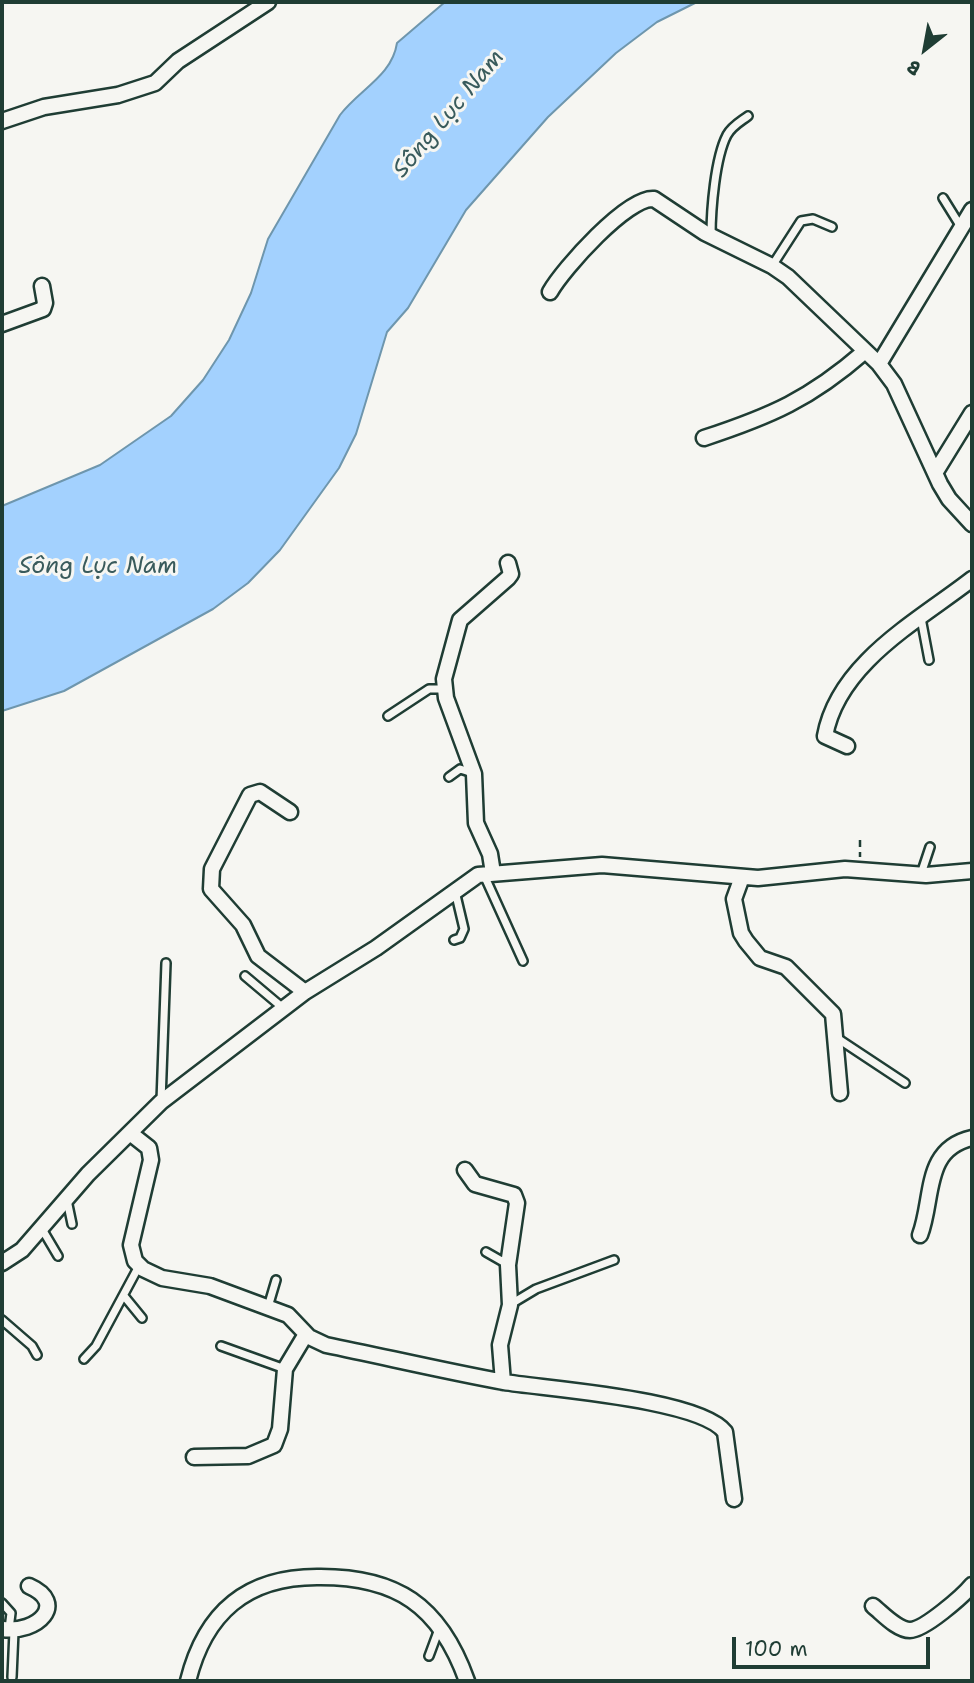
<!DOCTYPE html>
<html>
<head>
<meta charset="utf-8">
<style>
  body { margin:0 }
  #map { position:relative; width:974px; height:1683px; overflow:hidden; background:#f6f6f2; font-family:"Shantell Sans",sans-serif }
  canvas { display:block }
  .frame { position:absolute; inset:0; border:4px solid #1f3d34; pointer-events:none }
  .north { position:absolute; left:890px; top:14px; width:70px; height:70px; -webkit-text-stroke:5px #f6f6f2; paint-order:stroke; rotate:211deg; font-size:19px; font-weight:700; line-height:28px; text-align:center; color:#1f3d34 }
  .north::after { content:''; display:block; margin:auto; width:24px; height:32px; background:#1f3d34; clip-path:polygon(50% 0,100% 100%,50% 72%,0 100%) }
  .scale { position:absolute; left:732px; top:1637px; width:198px; height:32px; box-sizing:border-box; border:4px solid #1f3d34; border-top:0; padding-left:9px; font-size:21px; line-height:24px; white-space:nowrap; color:#1f3d34; -webkit-text-stroke:5px #f6f6f2; paint-order:stroke }
</style>
</head>
<body>
<div id="map">
<canvas width="974" height="1683"></canvas>
<div class="frame"></div>
<div class="north">B</div>
<div class="scale">100 m</div>
</div>
<script>
const g = document.querySelector('canvas').getContext('2d');
g.lineJoin = 'round';
function paint(path, color) {
  g.fillStyle = color;
  g.fill(path, 'evenodd');
}
function stroke(path, color, width, dash) {
  g.strokeStyle = color;
  g.lineWidth = width;
  g.lineCap = dash ? 'butt' : 'round';
  g.setLineDash(dash || []);
  g.stroke(path);
}
function drawText(font, color, halo, rows, align = 'center') {
  g.font = font + ' "Shantell Sans",sans-serif';
  g.lineWidth = 6;
  g.setLineDash([]);
  g.textBaseline = 'middle';
  g.strokeStyle = halo;
  g.fillStyle = color;
  for (const [text, x, y, turn = 0] of rows) {
    g.save();
    g.translate(x, y);
    g.rotate((+turn || 0) * Math.PI / 180);
    g.textAlign = isNaN(turn) ? turn : align;
    if (halo) g.strokeText(text, 0, 0);
    g.fillText(text, 0, 0);
    g.restore();
  }
}
const water = new Path2D(`
  M445,2H697L657,22L616,53L548,117L466,210L408,308L387,332L356,434L339,468L280,550L248,583L213,609L64,691L2,711V506L100,465L171,416L203,380L229,340L251,293L268,239L340,115C360,89 392,76 397,43Z`);
paint(water, '#a3d1fe');
stroke(water, '#6e96ad', 2);
const lane = new Path2D(`
  M943,198L961,227
  M711,236C711,210 715,158 727,135C732,126 740,122 748,116
  M772,266L801,221L813,219L832,227
  M921,618L929,660
  M388,716L429,689H444
  M449,777L460,769L473,773
  M921,874L930,847
  M484,875L523,961
  M454,940L460,938L464,929L455,891
  M245,976L283,1008
  M837,1038L905,1083
  M161,1101L166,963
  M67,1200L72,1224
  M42,1229L58,1256
  M486,1252L507,1264
  M124,1296L142,1318
  M511,1304L536,1289L614,1260
  M268,1307L276,1280
  M2,1320L32,1346L37,1355
  M221,1346L285,1369
  M84,1359L96,1346L139,1266
  M2,1603L11,1613L9,1629
  M429,1656L439,1629
  M12,1677L14,1631`);
const street = new Path2D(`
  M2,121L44,107L118,95L155,83L178,61L268,2
  M550,292C563,269 628,196 654,199L705,233L772,266L788,277L879,364L894,384L940,484L949,499L972,524
  M2,324L43,309L45,303L42,286
  M879,364L972,210
  M704,438C771,416 810,399 864,352
  M935,473L972,413
  M847,746L825,736C838,663 918,621 972,579
  M290,812L260,792L250,795L212,869L211,889L243,925L258,956L305,992
  M493,873L490,854L476,823L474,774L446,698L444,679L460,620L508,578L511,574L508,563
  M742,877L734,899L741,933L746,941L760,958L786,967L833,1014L840,1093
  M130,1133L149,1148L151,1160L131,1245L135,1261L143,1269L162,1278L210,1286L288,1315L309,1337L326,1345C385,1357 444,1371 504,1382C547,1389 700,1399 725,1432L734,1499
  M465,1170L475,1184L514,1195L517,1203L508,1265L510,1305L500,1345L503,1382
  M920,1235C934,1198 923,1149 972,1138
  M2,1263L22,1250L88,1174L161,1102L305,992L376,948L478,875L602,865L758,878L845,869L926,875L972,871
  M194,1457L248,1456L274,1445L280,1429L285,1369L306,1334
  M873,1606C882,1613 897,1630 910,1630C924,1630 963,1596 972,1585
  M2,1629C38,1634 68,1603 29,1586
  M188,1681C205,1613 246,1577 317,1577C396,1576 440,1605 467,1681`);
stroke(lane, '#1f3d34', 12);
stroke(street, '#1f3d34', 19);
stroke(new Path2D(`
  M860,840V857`), '#1f3d34', 2.5, [7, 5]);
stroke(lane, '#f6f6f2', 7);
stroke(street, '#f6f6f2', 14);
drawText('italic 23px', '#395b5c', '#f6f6f2', [
  ["Sông Lục Nam",449,114,-50],
  ["Sông Lục Nam",98,567]
]);
</script>
</body>
</html>
